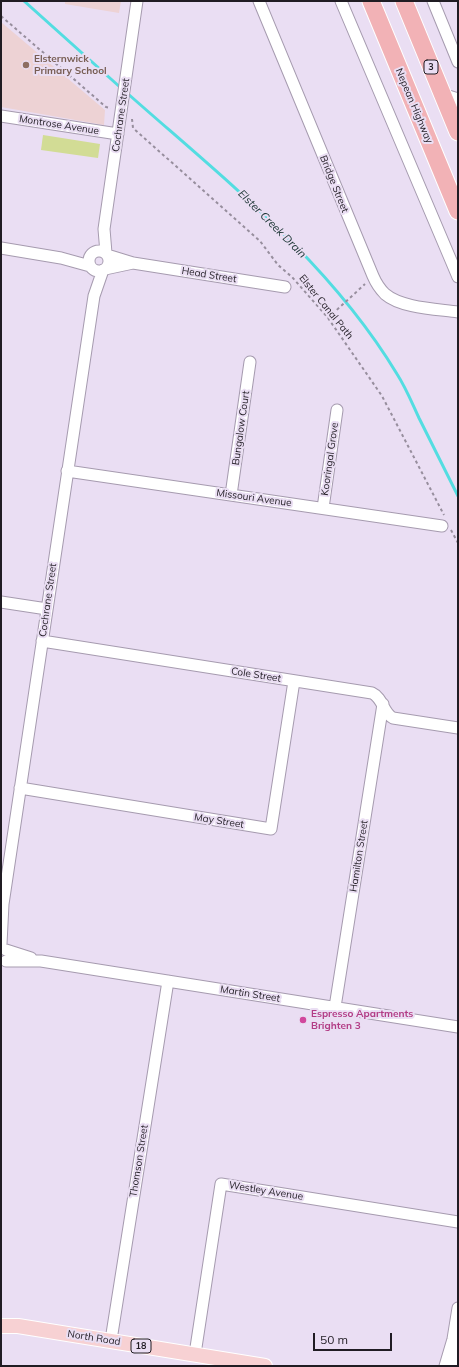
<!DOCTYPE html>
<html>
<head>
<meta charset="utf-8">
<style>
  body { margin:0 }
  #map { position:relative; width:459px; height:1367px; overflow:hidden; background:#eadef3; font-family:Mulish,sans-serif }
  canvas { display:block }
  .frame { position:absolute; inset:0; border:2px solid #201c23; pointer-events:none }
  .scale { position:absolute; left:313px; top:1333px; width:79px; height:18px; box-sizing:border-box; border:2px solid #201c23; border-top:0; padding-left:5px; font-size:12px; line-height:14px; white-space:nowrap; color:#201c23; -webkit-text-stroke:3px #eadef3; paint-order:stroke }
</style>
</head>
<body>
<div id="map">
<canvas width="459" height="1367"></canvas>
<div class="frame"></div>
<div class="scale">50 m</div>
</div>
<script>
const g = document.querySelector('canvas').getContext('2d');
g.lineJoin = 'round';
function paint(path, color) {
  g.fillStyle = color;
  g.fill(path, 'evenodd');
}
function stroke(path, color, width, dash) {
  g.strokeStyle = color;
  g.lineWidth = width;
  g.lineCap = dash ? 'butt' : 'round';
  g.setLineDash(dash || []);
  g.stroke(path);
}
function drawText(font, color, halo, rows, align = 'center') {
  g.font = font + ' Mulish,sans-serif';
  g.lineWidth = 4;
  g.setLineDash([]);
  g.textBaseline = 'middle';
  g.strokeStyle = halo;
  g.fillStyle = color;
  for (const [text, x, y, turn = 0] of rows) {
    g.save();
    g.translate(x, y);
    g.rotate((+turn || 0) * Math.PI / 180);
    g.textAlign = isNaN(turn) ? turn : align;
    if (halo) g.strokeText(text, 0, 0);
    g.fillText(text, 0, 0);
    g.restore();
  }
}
paint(new Path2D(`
  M65,1H121L119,13L65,4Z
  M1,22L105,110L104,125L1,107Z`), '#edd2d4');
paint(new Path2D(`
  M43,135L100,144L98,158L41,150Z`), '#d2dc95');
stroke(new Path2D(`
  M24,1L121,88
  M127,93C224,179 329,261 397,374C406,388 412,403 419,418C432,444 445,470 458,496`), '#53dde1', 3);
const minor = new Path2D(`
  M259,1L373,276C376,283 380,289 385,294C401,308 437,309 458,312
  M341,1L458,277
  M433,1L458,62
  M442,94L458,99
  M1,116L118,134
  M1,248L61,258L90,266
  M89 261a10 10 0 1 1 20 0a10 10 0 1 1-20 0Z
  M106,253L104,229L137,1
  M107,255L133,263L285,287
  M105,269L133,263
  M67,471L442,526
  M231,495L250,362
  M323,508L337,410
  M1,602L47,609
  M42,641L372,693C383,698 383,713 393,718L458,728
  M20,788L271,829L294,681
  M1,944L3,904L94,296L103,270
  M6,950L31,958
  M6,961H41L458,1027
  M335,1007L383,704
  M111,1340L168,981
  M454,1348V1366
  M195,1354L221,1184L458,1222
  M445,1366L453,1339L458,1308`);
const major = new Path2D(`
  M1,1326H18L265,1366`);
const highway = new Path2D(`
  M371,1L458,211
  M404,1L458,132`);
stroke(minor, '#a69baf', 13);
stroke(major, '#fff', 16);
stroke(highway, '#fff', 19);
stroke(new Path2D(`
  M1,16L106,107L111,108
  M132,119L133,128L260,241L278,265L292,277L328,318L382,396L444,515
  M328,318L365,284
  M451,530L458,543`), '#978e9d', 2, [3, 3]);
stroke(minor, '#fff', 11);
stroke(major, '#f7d1d3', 14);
stroke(highway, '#f2b2b6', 17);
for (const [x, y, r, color] of [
  [26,65,4,"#8d6e63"],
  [303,1020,4,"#d1479c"]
]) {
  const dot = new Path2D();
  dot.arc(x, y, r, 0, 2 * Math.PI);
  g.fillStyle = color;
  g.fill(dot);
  stroke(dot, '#eadef3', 1.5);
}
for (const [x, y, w] of [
  [431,67,14],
  [141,1346,20]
]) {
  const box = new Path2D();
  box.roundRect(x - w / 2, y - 7, w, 14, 3);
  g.fillStyle = '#eadef3';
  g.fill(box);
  stroke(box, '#201c23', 1);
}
drawText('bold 9px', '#201c23', null, [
  ["3",431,67],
  ["18",141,1346]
]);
drawText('bold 10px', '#785e54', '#eadef3', [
  ["Elsternwick",34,59],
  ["Primary School",34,71]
], 'left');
drawText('10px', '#201c23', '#eadef3', [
  ["Nepean Highway",414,106,67],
  ["Cochrane Street",121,115,-82],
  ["Montrose Avenue",59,125,9],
  ["Bridge Street",334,184,68],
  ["Head Street",209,275,9],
  ["Elster Canal Path",326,307,51],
  ["Bungalow Court",241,428,-82],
  ["Kooringal Grove",330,459,-82],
  ["Missouri Avenue",254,498,8],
  ["Cochrane Street",48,600,-82],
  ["Cole Street",256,675,9],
  ["May Street",219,821,9],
  ["Hamilton Street",359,856,-81],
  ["Martin Street",250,994,9],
  ["Thomson Street",139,1161,-81],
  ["Westley Avenue",266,1191,9],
  ["North Road",94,1338,9]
]);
drawText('bold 10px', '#b23c85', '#eadef3', [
  ["Espresso Apartments",311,1014],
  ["Brighten 3",311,1026]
], 'left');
drawText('italic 11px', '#213939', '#eadef3', [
  ["Elster Creek Drain",272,224,45]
]);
</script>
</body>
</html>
